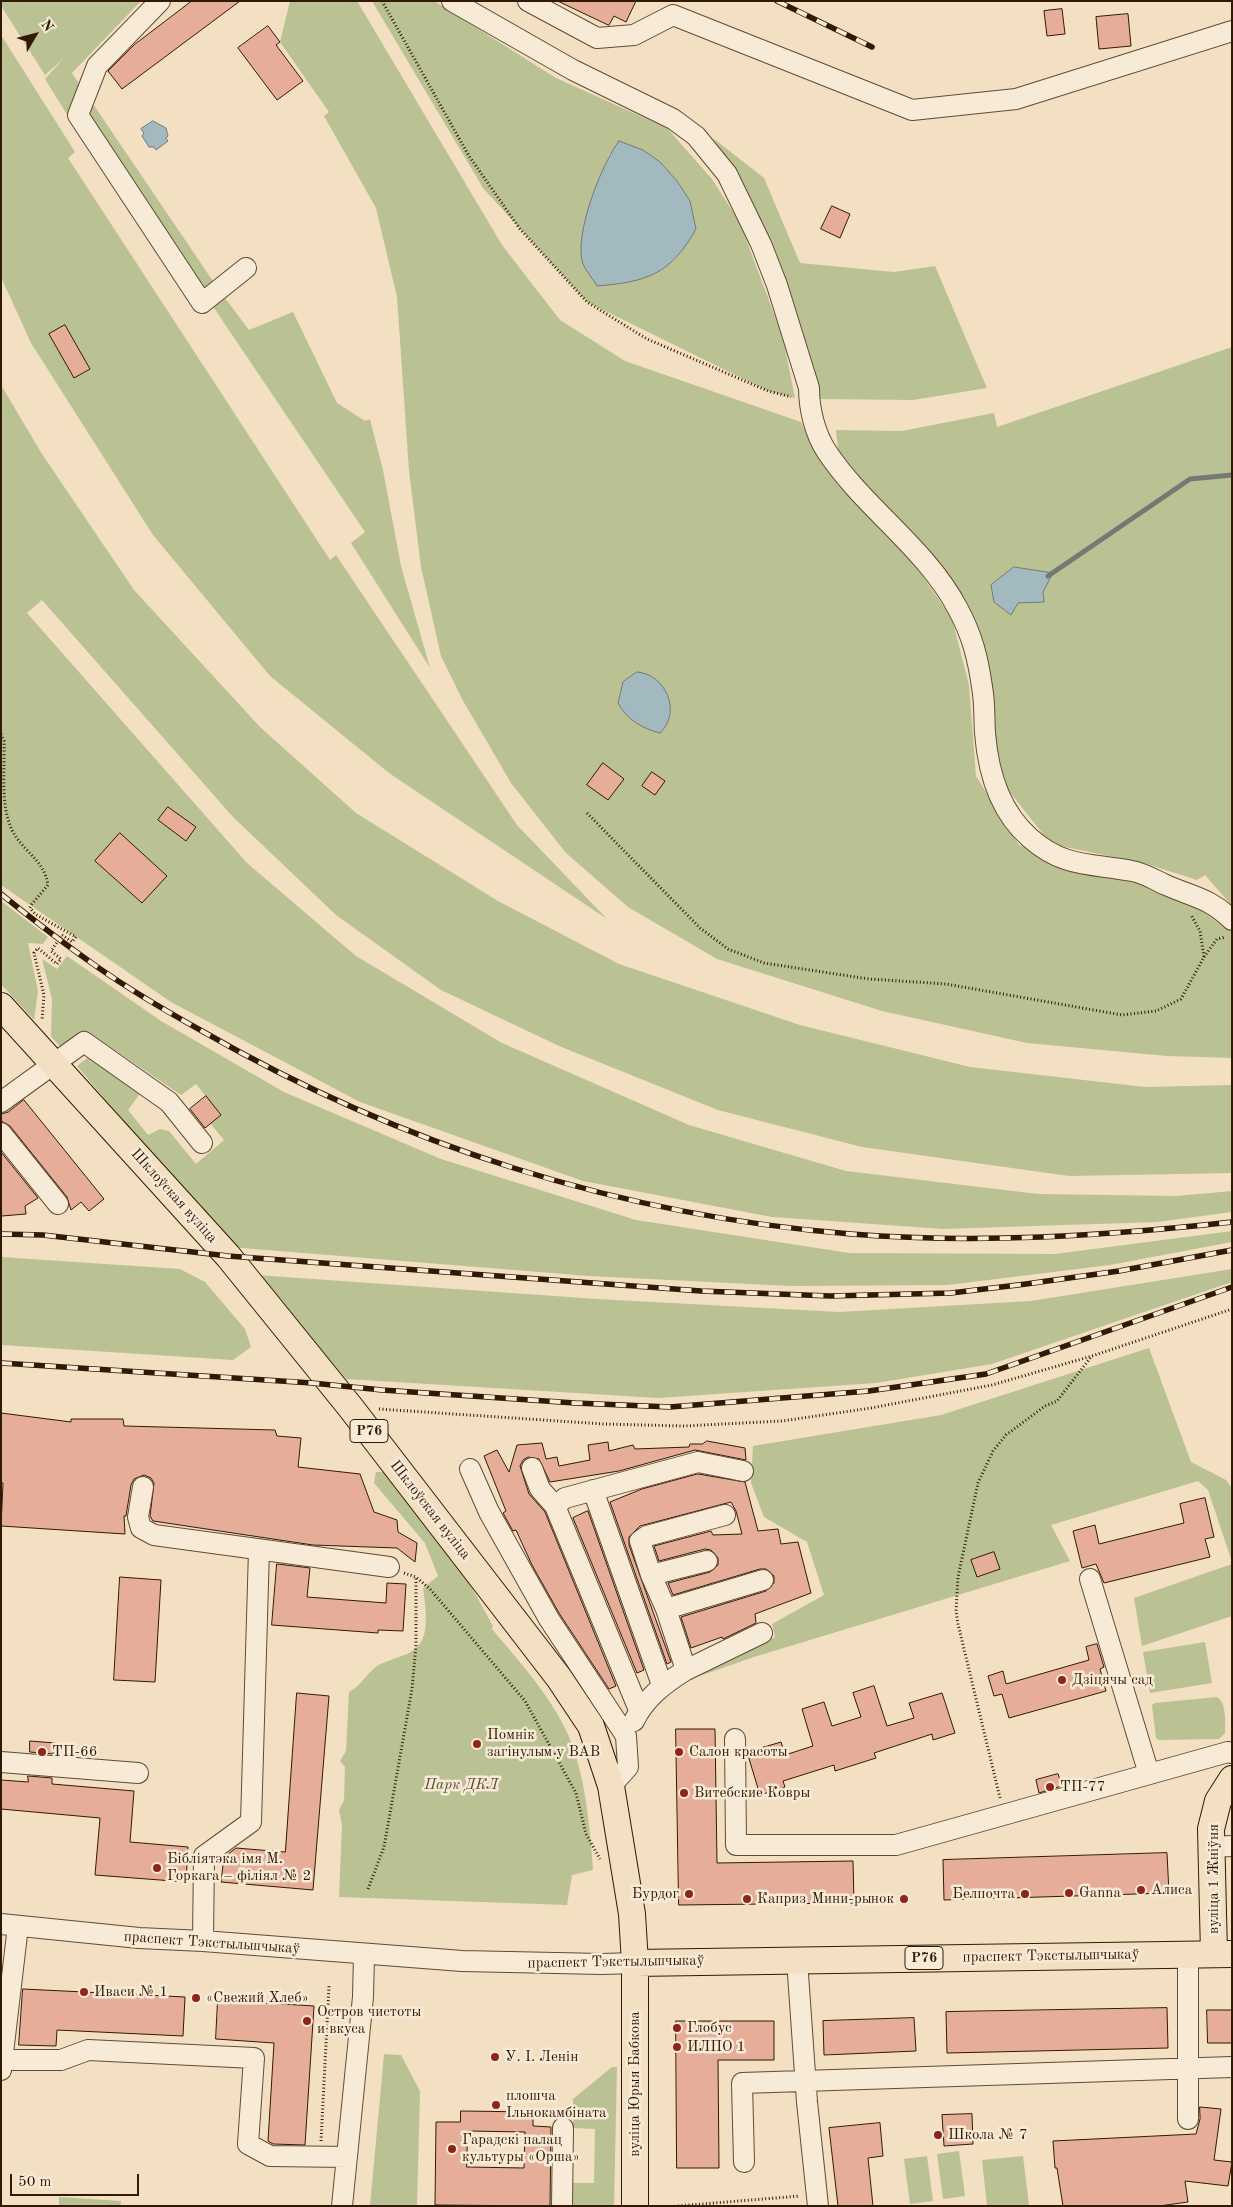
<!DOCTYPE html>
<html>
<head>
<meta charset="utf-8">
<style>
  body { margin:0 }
  #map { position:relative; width:1233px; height:2207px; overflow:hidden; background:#f3dfc1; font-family:"Old Standard TT",serif }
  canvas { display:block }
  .frame { position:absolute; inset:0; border:2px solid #311a04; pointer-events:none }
  .north { position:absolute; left:10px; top:10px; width:50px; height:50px; -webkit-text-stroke:4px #f7ead7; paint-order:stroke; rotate:53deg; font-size:14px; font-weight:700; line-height:20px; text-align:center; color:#311a04 }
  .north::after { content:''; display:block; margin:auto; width:18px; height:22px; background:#311a04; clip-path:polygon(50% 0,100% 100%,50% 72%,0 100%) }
  .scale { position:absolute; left:10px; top:2174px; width:129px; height:22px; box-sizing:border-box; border:2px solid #311a04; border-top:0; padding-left:6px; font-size:15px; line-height:18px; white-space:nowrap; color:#311a04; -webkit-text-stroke:4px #f7ead7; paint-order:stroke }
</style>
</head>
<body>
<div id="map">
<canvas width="1233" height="2207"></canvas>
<div class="frame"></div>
<div class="north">N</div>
<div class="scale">50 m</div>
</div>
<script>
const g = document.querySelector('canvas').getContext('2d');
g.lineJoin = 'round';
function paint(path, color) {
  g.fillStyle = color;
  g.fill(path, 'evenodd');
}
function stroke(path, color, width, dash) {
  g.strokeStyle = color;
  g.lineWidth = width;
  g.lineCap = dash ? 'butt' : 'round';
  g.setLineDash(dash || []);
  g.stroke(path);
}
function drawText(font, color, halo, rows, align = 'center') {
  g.font = font + ' "Old Standard TT",serif';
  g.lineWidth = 5;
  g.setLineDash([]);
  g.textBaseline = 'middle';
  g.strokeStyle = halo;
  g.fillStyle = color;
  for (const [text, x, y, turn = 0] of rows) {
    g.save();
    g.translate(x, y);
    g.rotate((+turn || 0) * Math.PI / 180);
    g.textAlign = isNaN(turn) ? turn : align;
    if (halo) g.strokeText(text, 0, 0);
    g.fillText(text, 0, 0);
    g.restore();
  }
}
paint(new Path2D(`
  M1,1H141L72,73L219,290L249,330L293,312L337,403L365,421L370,419L383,470L401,566L430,668L351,543L365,532L88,121L76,129L45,79L63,59L45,75L1,6Z
  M290,1H357L502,245L560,320L625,361L801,422L818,458L900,542L952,619L969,685L976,776L1019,845L1087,874L1133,878L1212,912L1232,932V1058L1167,1056L1027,1043L882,1011L717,959L628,907L566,853L511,783L462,699L441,656L421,567L409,471L397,297L376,208L324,116L329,112L280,42Z
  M372,1H434L556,78L667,128L712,179L740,223L783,338L795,398L768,391L587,302L483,188ZM610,153L660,162L677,181L690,201L582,240L588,210Z
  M1,35L75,152L68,158L330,560L336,555L517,825L607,919L389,773L270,676L153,535L31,343L1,277Z
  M713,138L764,178L800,263L894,272L935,266L987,388L913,400L820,399L774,250Z
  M1232,347V906L1205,875L1197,880L1147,864L1051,844L1008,790L994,747L987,658L940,566L868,492L838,450L836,430L902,431L994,413L997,427Z
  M1,385L42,454L134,590L260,727L356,813L498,901L619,964L800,1025L970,1067L1145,1087L1232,1085V1173L1069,1176L862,1147L718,1110L559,1046L441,990L336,915L233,817L42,600L27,613L247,863L356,956L502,1043L689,1125L846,1171L1038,1194L1176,1196L1232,1191V1212L1157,1222L944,1229L772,1217L583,1181L360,1102L171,1002L1,885Z
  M1,901L48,937L43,944L28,943L38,991L34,1020L1,984Z
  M67,956L161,1021L284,1092L441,1159L636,1220L849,1253L1055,1254L1232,1231V1242L1110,1265L948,1285L791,1286L589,1276L229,1247L77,1066L90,1056L136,1087L139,1095L128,1110L148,1135L160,1129L169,1131L196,1164L224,1140L210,1123L221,1115L196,1084L181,1095L87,1031L62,1049L51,1036L52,999L42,959L57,969Z
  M1,1257L180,1269L205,1282L245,1329L251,1347L233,1360L1,1345Z
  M1232,1269V1282L992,1364L876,1383L658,1398L346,1379L256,1275L597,1299L839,1312L1031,1301Z
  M1149,1348L1191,1462L1226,1480L1232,1488V1562L1208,1490L1198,1481L1051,1525L1070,1561L754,1657L694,1678L775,1637L772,1624L824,1595L807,1542L764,1517L751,1483L753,1446L941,1415Z
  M376,1472H385L468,1581L493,1626L492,1629C524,1667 562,1708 576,1756C587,1794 590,1831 593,1870L572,1875L567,1905L339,1897L342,1825L339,1810L344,1800L345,1767L340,1761L346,1751L349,1692C361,1686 366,1674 377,1666C389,1659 406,1657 416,1648C431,1636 425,1605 423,1588L438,1576L425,1543L374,1483Z
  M1232,1564V1616L1142,1646L1134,1598Z
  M1205,1642L1212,1683L1150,1693L1143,1652Z
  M1217,1697C1227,1703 1225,1723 1225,1733L1219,1739L1159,1740L1156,1738L1152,1705L1155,1703Z
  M384,2054L401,2055L420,2091L417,2206H370Z
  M612,2067H617L614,2206H571L572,2183H594L595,2129L573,2128V2099Z
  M959,2151L965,2196L943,2199L937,2154Z
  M927,2156L933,2201L910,2204L904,2159Z
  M1023,2156L1029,2206H987L982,2160Z
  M59,2197L121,2201L120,2206H59Z`), '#bac293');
const water = new Path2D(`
  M153,121L166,128L168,136L166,138L168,141L156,150L154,147H149L142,136L144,133L141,129Z
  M619,141L643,150L660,162L677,181L690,201L696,229C671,274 647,282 597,286C593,279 586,271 583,264C573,236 602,163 619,141Z
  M1014,567L1053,573L1043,592L1044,602L1018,603L1011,615L994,602L991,585Z
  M637,672C666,674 682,712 660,733C643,729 626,719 618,703L623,682Z`);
paint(water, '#a2b9bf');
stroke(water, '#757974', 1);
stroke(new Path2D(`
  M1048,576L1190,479L1232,475`), '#757974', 5);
const building = new Path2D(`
  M192,1H240L122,89L108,71L134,45Z
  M558,1H636L626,22L614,16L609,25Z
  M1062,9L1065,34L1047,36L1044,11Z
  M1128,14L1131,46L1099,49L1096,17Z
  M268,26L280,42L276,45L303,81L277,100L238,48Z
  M832,206L850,214L840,238L821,229Z
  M65,325L90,369L74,378L49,334Z
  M603,763L624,779L608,800L587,785Z
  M652,772L665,781L655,795L642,786Z
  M168,807L196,827L186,841L158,820Z
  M120,833L167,876L142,903L95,861Z
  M206,1096L221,1115L205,1128L190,1109Z
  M24,1100L104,1199L89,1211L81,1202L71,1210L67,1197L10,1126L1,1121V1114L8,1112Z
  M1,1152L38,1198L25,1206L26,1214L2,1216Z
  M1,1413L71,1422V1419H123L124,1426L275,1430L277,1436L301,1438L298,1467L360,1474L374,1512L397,1520L398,1532L417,1543L415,1562L397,1548L313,1545L153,1521L150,1516L154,1483L151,1478L144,1475L134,1479L131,1485L126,1516H124L125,1534L1,1526L3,1483H1Z
  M707,1441L745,1448L746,1460L695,1450L619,1471L550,1482L539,1459L528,1457L523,1460L520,1466L529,1494L545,1512L616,1686L609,1689L559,1613L532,1565L516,1530L513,1531L503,1513L506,1511L484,1456L497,1450L509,1472L517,1445L542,1443L546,1459L557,1457L559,1466L590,1460L588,1445L608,1442L609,1451L633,1445L635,1449L689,1447L690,1444H702Z
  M698,1474L745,1482L758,1531L778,1529L781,1544L798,1542L811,1593L755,1614L756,1623L723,1639L722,1637L691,1648L681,1617L766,1591L774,1583V1576L766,1569H760L673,1595L668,1583L710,1572L718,1565V1558L711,1550L705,1549L659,1561L654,1546L711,1531L713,1535L742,1534L736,1511L731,1502L640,1526L629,1537V1545L671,1662L667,1664L610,1502L642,1489Z
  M1205,1498L1214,1537L1205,1539L1210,1557L1104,1583L1096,1564L1082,1568L1073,1531L1095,1525L1099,1544L1184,1523L1180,1504Z
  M588,1511L644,1670L637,1673L573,1518Z
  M994,1552L1000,1569L977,1577L971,1560Z
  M277,1564L310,1568L307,1597L386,1603L387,1583L406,1584L403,1631L378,1630V1633L272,1625Z
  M120,1577L161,1580L155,1682L114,1680Z
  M1097,1644L1104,1667L1100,1669L1106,1691L1009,1718L1002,1694L994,1696L988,1676L1003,1671L1006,1684L1089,1660L1086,1647Z
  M874,1686L887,1726L914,1718L909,1703L942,1693L955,1733L933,1740L932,1734L874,1753L876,1758L835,1771L834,1765L783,1781L785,1787L760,1795L747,1752L781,1742L785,1755L813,1746L802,1709L824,1702L832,1726L861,1717L853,1693Z
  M297,1693L329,1696L313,1890L221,1882L224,1857L236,1848L285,1852Z
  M676,1729H715L717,1863L853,1861L854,1903L679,1905Z
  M30,1741L55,1743L54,1754L30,1752Z
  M1058,1774L1062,1786L1039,1793L1036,1780Z
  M28,1776L52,1778V1784L134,1791L130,1842L188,1847L186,1882L95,1875L100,1818L1,1809V1780L28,1782Z
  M1167,1853L1169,1893L944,1900L943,1860Z
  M23,1989L185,1997L183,2036L57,2030L56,2046L19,2045Z
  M218,2000L314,2006L305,2145L273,2144L268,2141L274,2043L216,2039Z
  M1167,2008L1168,2048L947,2053L946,2012Z
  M1207,2010H1232V2043H1208Z
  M914,2018L916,2051L824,2055L823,2021Z
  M676,2021H774V2060H718L719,2168H677Z
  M1200,2107L1221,2109L1214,2160L1232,2162L1228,2186L1185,2181L1188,2202L1159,2206H1063L1057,2168H1055L1053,2141L1196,2134L1200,2119Z
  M461,2111L533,2112V2126L551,2127L550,2206L435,2205L436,2122H460ZM468,2131L525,2132L524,2168L467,2167Z
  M972,2114L973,2144L944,2146L942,2115Z
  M880,2123L883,2156L868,2158L873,2206H838L829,2128Z`);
paint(building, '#e6ae99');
stroke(building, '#311a04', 1);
const minor = new Path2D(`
  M160,1L97,66L78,115L202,303L246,268
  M452,1L573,70L673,119L696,136L727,174L761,244L777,285L809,388C809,409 815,434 827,452C865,509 926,548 958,609C972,635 978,658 982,687C985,702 984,718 985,733C988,771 999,811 1030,838C1064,868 1090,863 1132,871C1144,873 1155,880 1166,885C1193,897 1210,898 1232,920
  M528,1L597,38L634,35L673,15L912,110L1016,99L1232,31
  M1,1102L84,1042L169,1102L202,1143
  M1,1133L58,1204
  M532,1468L540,1489L555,1506
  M470,1469L489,1512L549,1619L626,1736L628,1767L611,1786
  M143,1487L138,1517L141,1528L154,1535L389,1567
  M593,1490L662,1685
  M651,1575L707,1561
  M1090,1579L1149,1774
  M666,1609L763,1580
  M686,1670L762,1633
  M639,1710L555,1506L565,1498L698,1462L743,1471
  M634,1721C645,1698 665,1683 686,1670L666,1609L651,1575L640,1541L647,1536L725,1515
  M735,1739L736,1845H896L1228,1752L1232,1753
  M1,1762L138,1773
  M1211,1847L1232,1846
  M1,1924L139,1938L203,1941L462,1961L602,1964L635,1963
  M203,1941L204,1856L251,1822L259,1550
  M797,1960L807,2102L818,2206
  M1,2060H61L88,2050L254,2058L248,2144L270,2156L347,2157
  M1,2070L18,1926
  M1188,2119V1954
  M744,2162L742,2083L1232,2067
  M342,2206L363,1997L364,1955
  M562,2206L563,2128`);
const major = new Path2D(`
  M1,1006L228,1256L351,1408L559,1678L591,1726L611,1786L632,1914L635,1963V2206
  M1214,1954L1211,1829L1218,1801L1232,1779
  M635,1963L1232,1954`);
stroke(minor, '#624b33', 22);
stroke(major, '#311a04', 28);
stroke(new Path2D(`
  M382,1L469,156L520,229L587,302L647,339L768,391L791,397
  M1,734L4,741C5,769 0,805 12,830C23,852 44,859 48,885L32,904L30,908L35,914L76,937L72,942L62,935L51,951L61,959L57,964L38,948L34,953L44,995L42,1020
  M587,813L700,928L728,949L764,963L869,979L946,984L1122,1015L1156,1011L1181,999L1204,957L1200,931L1191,915
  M1204,957L1217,939L1226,937
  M379,1409L603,1424L684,1426L782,1421L871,1408L992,1385L1092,1356L1232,1309
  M404,1573L416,1577L430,1589L525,1701L576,1793L586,1834L600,1859
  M1000,1798L958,1624L956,1611L958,1577L978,1483L993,1451L1006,1435L1045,1406L1057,1401L1091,1357
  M368,1889L384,1847L412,1689L416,1645V1578
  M321,2141L329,1986
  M678,2206L800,2196`), '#311a04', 3, [1, 2.5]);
stroke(minor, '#f7ead7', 20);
stroke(major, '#f3dfc1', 26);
const rail = new Path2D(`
  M777,1L872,47
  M1,894C32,919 63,943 96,966C130,990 166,1011 202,1031C400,1145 623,1216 851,1234C978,1244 1105,1236 1232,1222
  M1,1234L43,1235L228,1256L701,1291L830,1296L951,1293L1026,1284L1119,1271L1232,1250
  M1,1363L312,1383L382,1390L575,1403L670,1407L869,1391L986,1374L1232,1287`);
stroke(rail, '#311a04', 5.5);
stroke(rail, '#f7ead7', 4, [11]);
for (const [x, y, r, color] of [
  [1062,1680,5,"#8f2418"],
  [477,1744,5,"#8f2418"],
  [42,1752,5,"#8f2418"],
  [679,1752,5,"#8f2418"],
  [1050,1787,5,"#8f2418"],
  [684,1793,5,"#8f2418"],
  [157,1868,5,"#8f2418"],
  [1141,1890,5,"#8f2418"],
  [1069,1893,5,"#8f2418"],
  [689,1894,5,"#8f2418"],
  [1025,1894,5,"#8f2418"],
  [747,1899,5,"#8f2418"],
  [904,1899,5,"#8f2418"],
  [84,1992,5,"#8f2418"],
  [196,1998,5,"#8f2418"],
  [307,2021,5,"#8f2418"],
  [677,2028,5,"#8f2418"],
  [677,2047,5,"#8f2418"],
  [495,2057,5,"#8f2418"],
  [496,2105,5,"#8f2418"],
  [938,2135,5,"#8f2418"],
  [452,2149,5,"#8f2418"]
]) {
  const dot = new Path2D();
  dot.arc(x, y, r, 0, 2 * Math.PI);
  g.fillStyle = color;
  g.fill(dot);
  stroke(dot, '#f7ead7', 2);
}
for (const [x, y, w] of [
  [369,1431,38],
  [924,1958,38]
]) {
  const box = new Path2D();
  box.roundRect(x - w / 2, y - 11.5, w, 23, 4);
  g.fillStyle = '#f7ead7';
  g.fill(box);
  stroke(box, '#311a04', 1);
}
drawText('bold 14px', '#311a04', null, [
  ["Р76",369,1431],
  ["Р76",924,1958]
]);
drawText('15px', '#311a04', '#f7ead7', [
  ["Шклоўская вуліца",174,1196,48],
  ["Шклоўская вуліца",430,1510,52],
  ["вуліца 1 Жніўня",1214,1879,-90],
  ["праспект Тэкстыльшчыкаў",212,1943,4],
  ["праспект Тэкстыльшчыкаў",1051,1956,-1],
  ["праспект Тэкстыльшчыкаў",616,1962,-1],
  ["вуліца Юрыя Бабкова",635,2084,-90]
]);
drawText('15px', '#311a04', '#f7ead7', [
  ["Дзіцячы сад",1072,1680],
  ["Помнік",487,1735],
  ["загінулым у ВАВ",487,1752],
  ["ТП-66",52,1752],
  ["Салон красоты",689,1752],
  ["ТП-77",1060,1787],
  ["Витебские Ковры",694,1793],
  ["Бібліятэка імя М.",167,1859],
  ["Горкага – філіял № 2",167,1876],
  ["Алиса",1151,1890],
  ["Ganna",1079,1893],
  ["Бурдог",679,1894,"right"],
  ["Белпочта",1015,1894,"right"],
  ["Каприз",757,1899],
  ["Мини-рынок",894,1899,"right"],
  ["Иваси № 1",94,1992],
  ["«Свежий Хлеб»",206,1998],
  ["Остров чистоты",317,2012],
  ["и вкуса",317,2029],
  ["Глобус",687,2028],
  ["ИЛПО 1",687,2047],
  ["У. І. Ленін",505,2057],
  ["плошча",506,2096],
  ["Ільнокамбіната",506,2113],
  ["Школа № 7",948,2135],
  ["Гарадскі палац",462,2140],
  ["культуры «Орша»",462,2157]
], 'left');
drawText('italic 15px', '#5a4c2f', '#f7ead7', [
  ["Парк ДКЛ",461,1785]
]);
</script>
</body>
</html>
